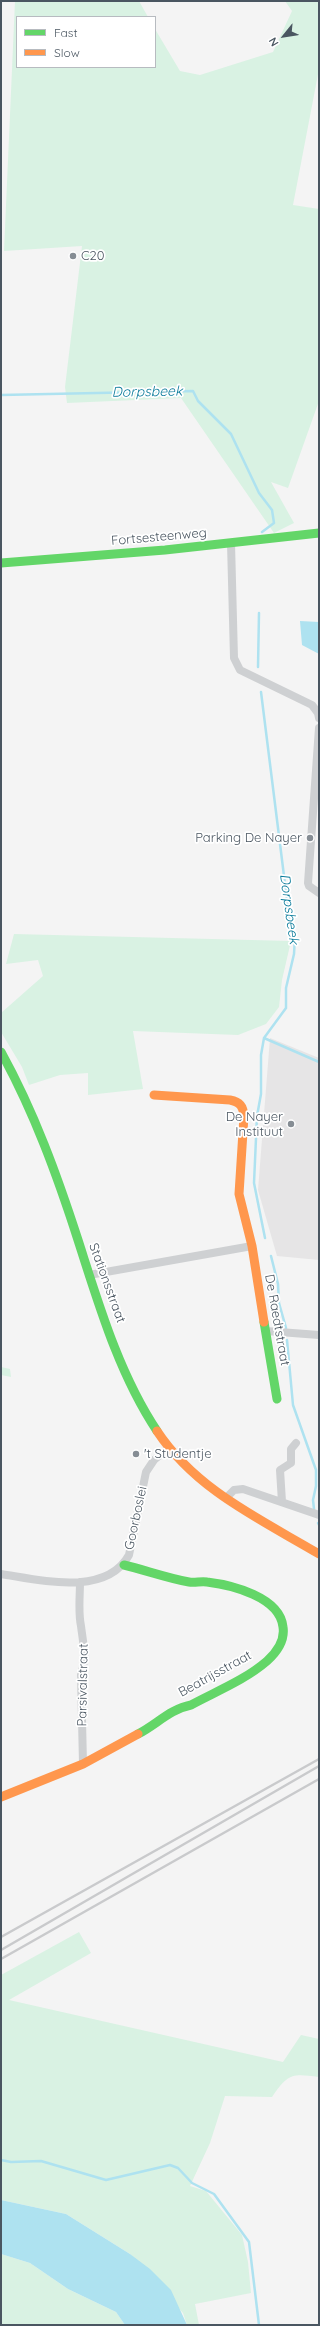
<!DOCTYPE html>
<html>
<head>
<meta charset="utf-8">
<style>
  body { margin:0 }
  #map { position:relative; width:320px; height:2326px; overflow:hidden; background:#f4f4f4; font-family:Quicksand,sans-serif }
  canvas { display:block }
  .frame { position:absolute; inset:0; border:2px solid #4a5661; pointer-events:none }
  .legend { position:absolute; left:16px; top:16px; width:140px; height:52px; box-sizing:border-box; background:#fff; border:1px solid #b7bbc0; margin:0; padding:5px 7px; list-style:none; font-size:12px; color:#4a5661 }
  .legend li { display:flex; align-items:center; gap:8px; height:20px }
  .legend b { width:20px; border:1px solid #b7bbc0 }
  .north { position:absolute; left:264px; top:16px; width:40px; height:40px; -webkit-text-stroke:3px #fff; paint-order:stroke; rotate:240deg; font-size:11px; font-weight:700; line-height:16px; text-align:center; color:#4a5661 }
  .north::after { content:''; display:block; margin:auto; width:14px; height:18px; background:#4a5661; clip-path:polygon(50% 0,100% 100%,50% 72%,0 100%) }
</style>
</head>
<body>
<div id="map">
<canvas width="320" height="2326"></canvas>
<div class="frame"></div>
<ul class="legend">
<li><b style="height:5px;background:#63d668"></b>Fast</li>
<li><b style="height:5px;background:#ff974d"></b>Slow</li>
</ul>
<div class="north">N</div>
</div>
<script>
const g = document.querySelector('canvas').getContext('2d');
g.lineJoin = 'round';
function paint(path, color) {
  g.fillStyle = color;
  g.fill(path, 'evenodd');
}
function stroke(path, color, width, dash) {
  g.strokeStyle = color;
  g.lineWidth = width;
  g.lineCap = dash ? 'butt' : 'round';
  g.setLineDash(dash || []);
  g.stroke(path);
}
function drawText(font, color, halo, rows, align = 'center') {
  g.font = font + ' Quicksand,sans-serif';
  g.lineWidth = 3.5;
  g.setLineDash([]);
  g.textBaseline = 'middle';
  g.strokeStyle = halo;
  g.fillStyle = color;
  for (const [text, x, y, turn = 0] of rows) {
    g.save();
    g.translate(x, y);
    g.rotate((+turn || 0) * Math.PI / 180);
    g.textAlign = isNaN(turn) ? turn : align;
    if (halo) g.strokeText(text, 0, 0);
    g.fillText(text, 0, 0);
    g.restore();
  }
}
paint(new Path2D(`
  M270,1038L319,1058V1260L277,1256L258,1190Z`), '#e6e5e6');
paint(new Path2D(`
  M15,1H139L148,17H17V67H155V29L180,71L200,75L273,52L292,11L285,1H319V69L293,205L319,209V401L288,488L271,482L294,523L274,533L181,398L67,403L65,387L82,246L4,251Z
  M14,934L291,941L282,980L279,1007L266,1024L238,1035L133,1031L143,1089L88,1095V1073L60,1075L29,1085L22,1067L1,1032V1013L43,976L38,960L6,964Z
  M1,1367L10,1369L11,1377L1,1375Z
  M79,1932L91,1953L9,2000L283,2062L301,2035L319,2039V2077C291,2073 288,2074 272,2097L225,2096L210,2143L190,2186L206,2191L242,2235L248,2262L251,2293L195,2304L199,2325H187L183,2313L130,2254L66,2214L1,2200V1975Z
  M1,2254L30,2263L68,2289L116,2312L125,2325H1Z`), '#d9f2e3');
paint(new Path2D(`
  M300,621L319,622V654L302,645Z
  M1,2200L66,2214L130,2254L150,2269L171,2290L187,2325H125L116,2312L68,2289L30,2263L1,2254Z`), '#aee2f0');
stroke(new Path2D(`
  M1,395L193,391L198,401L231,434L259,493L272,510L274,523L262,532
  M258,667L259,613
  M261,692L290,924L295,936L294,954L286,988V1008L264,1038L261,1055V1094L257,1116L254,1183L265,1238
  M264,1038L319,1062
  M271,1256L278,1284L279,1303L286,1328
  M287,1340L293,1405L316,1470V1486L313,1500L314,1509
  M318,1523L319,1525
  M1,2160L11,2162L41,2161L106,2180L170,2165L178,2168L192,2183L214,2194L249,2242L259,2325`), '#aee2f0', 2.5);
stroke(new Path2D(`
  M231,543L234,658L240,670L312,705L318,713L319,718
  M319,728L308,883L309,886L319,893
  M89,1275L252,1246
  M266,1331L319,1335
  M226,1498L234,1490L243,1489L319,1515
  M282,1502L280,1470L291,1463V1449L296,1443
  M1,1574C40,1580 106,1597 129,1555L146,1472L154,1460L169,1448
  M80,1582C80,1596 78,1612 81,1626C83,1643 87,1657 81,1675L83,1764`), '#ced0d2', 8);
stroke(new Path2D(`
  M1,563L165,550L319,533
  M1,1052C34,1112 57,1175 78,1240C99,1305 119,1374 157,1431
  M264,1322L277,1399
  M124,1565C145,1570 167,1578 189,1582C195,1583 201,1581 207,1582C232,1585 280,1597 283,1627C285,1640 277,1652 267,1661C245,1680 217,1691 191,1705C170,1709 156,1725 138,1734`), '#63d668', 9);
stroke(new Path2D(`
  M154,1095L230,1100C240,1102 243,1106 244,1116L239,1194L252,1246L264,1322
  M157,1431C196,1490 260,1519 319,1554
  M1,1797L83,1764L138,1734`), '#ff974d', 9);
stroke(new Path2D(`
  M1,1937L319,1759
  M1,1950L319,1766
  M1,1959L319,1779`), '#c9cacc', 2.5);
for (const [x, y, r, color] of [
  [73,256,4,"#868d94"],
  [310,838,4,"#868d94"],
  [291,1124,4,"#868d94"],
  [136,1454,4,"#868d94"]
]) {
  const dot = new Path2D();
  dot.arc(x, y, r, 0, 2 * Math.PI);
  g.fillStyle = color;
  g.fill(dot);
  stroke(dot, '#fff', 1.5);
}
drawText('13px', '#4a5661', '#fff', [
  ["C20",81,256],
  ["Parking De Nayer",302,838,"right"],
  ["De Nayer",283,1117,"right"],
  ["Instituut",283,1132,"right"],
  ["'t Studentje",144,1454]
], 'left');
drawText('13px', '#4a5661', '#fff', [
  ["Fortsesteenweg",159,537,-5],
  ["Stationsstraat",107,1283,70],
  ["De Raedtstraat",277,1320,80],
  ["Goorboslei",136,1518,-78],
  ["Beatrijsstraat",215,1674,-29],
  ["Parsivalstraat",83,1685,-89]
]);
drawText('italic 14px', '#0c7c9b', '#fff', [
  ["Dorpsbeek",147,392,-1],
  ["Dorpsbeek",289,909,82]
]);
</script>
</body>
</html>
